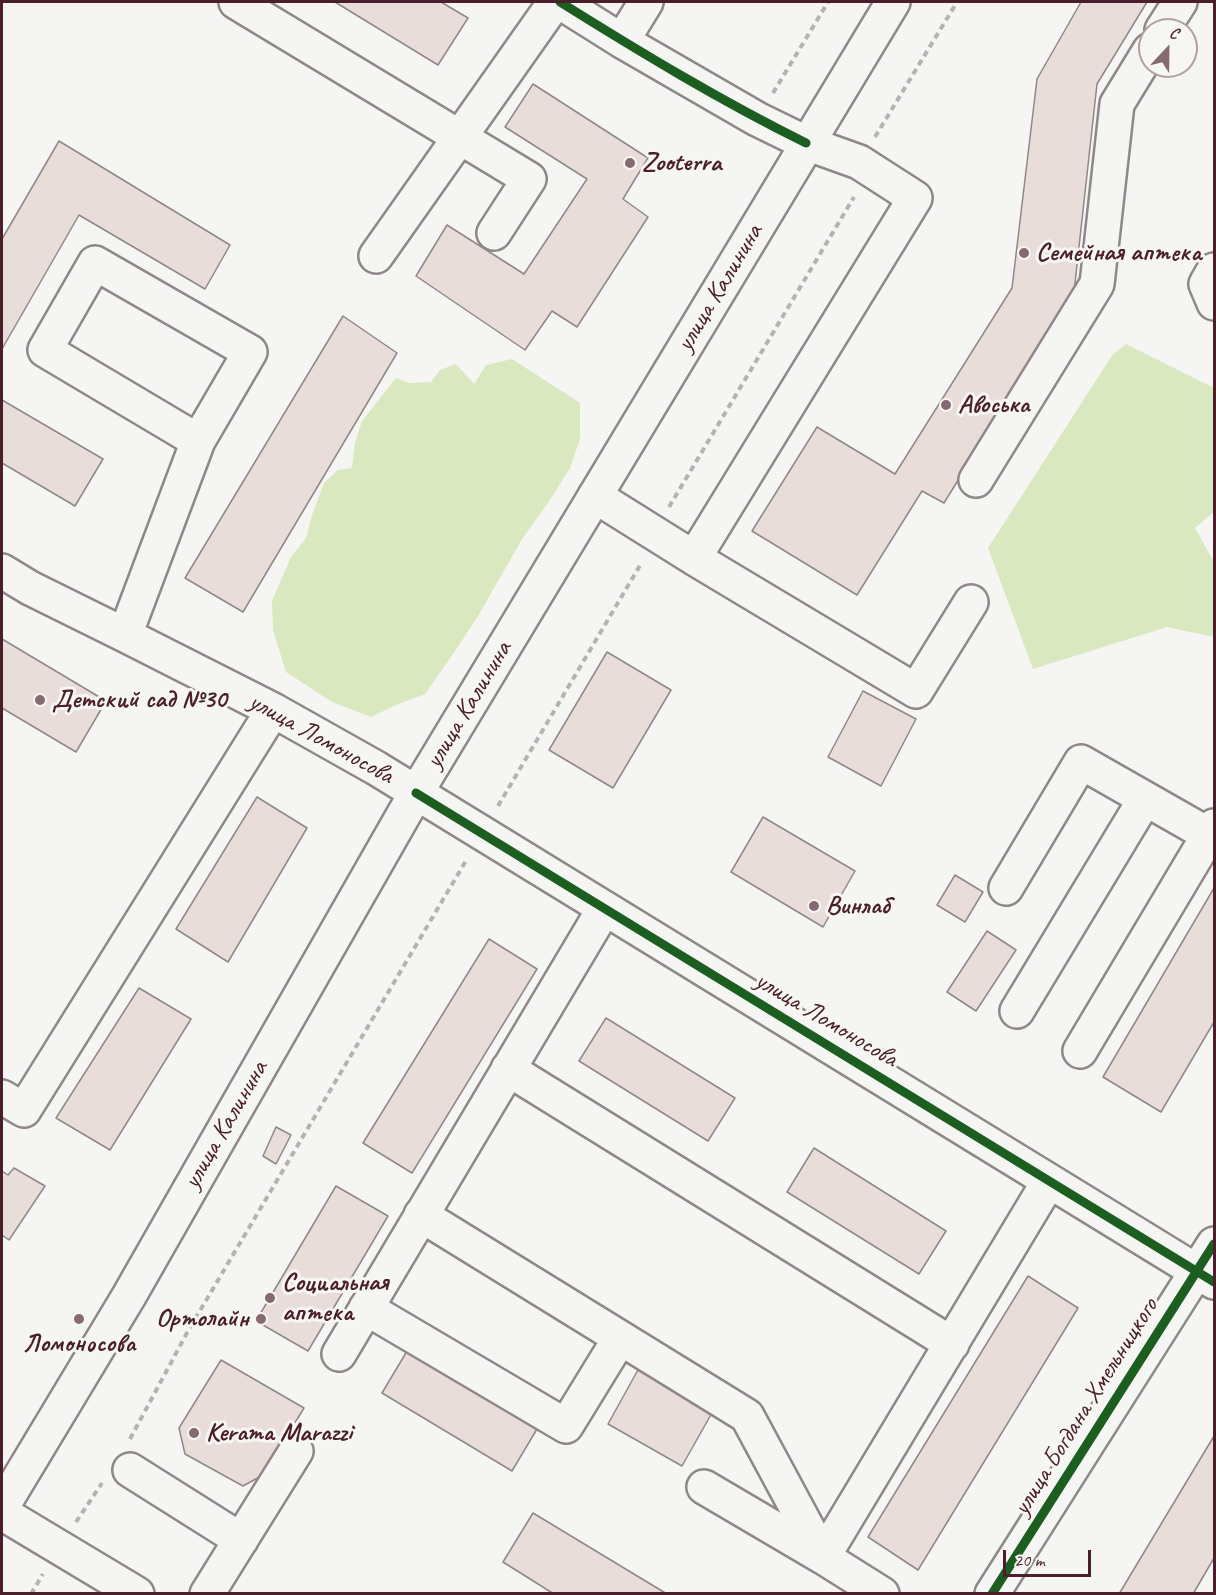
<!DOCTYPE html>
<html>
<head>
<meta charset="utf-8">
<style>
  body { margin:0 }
  #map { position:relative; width:1216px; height:1595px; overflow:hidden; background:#f5f5f3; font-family:Caveat,sans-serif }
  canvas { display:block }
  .frame { position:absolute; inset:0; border:3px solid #4a1f2b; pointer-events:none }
  .north { position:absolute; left:1138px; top:18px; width:60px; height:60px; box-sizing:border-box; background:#f6f6f2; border:2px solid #b1a0a2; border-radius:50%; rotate:22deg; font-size:16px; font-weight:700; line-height:24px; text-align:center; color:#4a1f2b }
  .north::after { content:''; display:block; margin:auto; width:21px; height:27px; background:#866a71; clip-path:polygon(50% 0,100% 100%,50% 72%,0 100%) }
  .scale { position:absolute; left:1003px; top:1550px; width:88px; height:27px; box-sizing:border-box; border:3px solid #4a1f2b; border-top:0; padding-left:8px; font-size:18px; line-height:21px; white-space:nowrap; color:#4a1f2b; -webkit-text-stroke:4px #f6f6f2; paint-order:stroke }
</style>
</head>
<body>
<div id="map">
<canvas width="1216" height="1595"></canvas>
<div class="frame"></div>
<div class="north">С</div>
<div class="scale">20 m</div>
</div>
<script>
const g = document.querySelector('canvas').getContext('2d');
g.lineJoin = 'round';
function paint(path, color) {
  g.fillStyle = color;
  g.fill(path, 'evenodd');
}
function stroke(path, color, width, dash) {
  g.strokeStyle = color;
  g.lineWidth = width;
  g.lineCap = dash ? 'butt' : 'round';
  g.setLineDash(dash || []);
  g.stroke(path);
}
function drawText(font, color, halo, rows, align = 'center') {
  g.font = font + ' Caveat,sans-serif';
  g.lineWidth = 6;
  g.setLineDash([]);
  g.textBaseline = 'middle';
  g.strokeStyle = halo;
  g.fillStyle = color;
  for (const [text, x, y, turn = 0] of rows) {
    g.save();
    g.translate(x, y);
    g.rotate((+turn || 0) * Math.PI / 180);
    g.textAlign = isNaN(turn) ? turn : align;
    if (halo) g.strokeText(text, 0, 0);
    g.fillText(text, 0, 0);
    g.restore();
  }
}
paint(new Path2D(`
  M1126,344L1214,388V512L1195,528L1214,562V637L1167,627L1033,669L988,548L1113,354Z
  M512,359L580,403V439L570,468L550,500L522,539L478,616L453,654L425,694L398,704L371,717L332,702L286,672L273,630L272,601L291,557L306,538L312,515L324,483L338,470L352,468L355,443L362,421L396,378L408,383L431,382L440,370L456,364L474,384L486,365Z`), '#d9e8bf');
const building = new Path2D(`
  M335,2H441L468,18L438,65Z
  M1081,2H1147L1097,84L1074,292L944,503L922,491L857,595L752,531L817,427L895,474L1012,288L1037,79Z
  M533,84L648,158L623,199L648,217L577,327L552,311L525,350L416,276L447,225L524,274L587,179L505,127Z
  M59,141L230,245L205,289L79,215L2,349V239Z
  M343,316L397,353L243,612L185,578Z
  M2,400L103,459L75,506L2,463Z
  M2,639L106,701L76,752L2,708Z
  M607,652L671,690L613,788L549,750Z
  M863,691L916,719L881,786L828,757Z
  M257,797L307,828L228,962L176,929Z
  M763,817L855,871L823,927L731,872Z
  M955,875L983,892L965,922L937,905Z
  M1214,888V1022L1161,1112L1103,1077Z
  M987,931L1016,950L976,1011L947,992Z
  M489,939L537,969L412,1173L363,1143Z
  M139,988L191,1019L110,1150L56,1118Z
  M606,1018L735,1098L708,1141L579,1061Z
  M276,1127L291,1135L276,1164L263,1156Z
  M814,1148L946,1231L919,1274L787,1192Z
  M14,1168L45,1186L9,1240L2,1235V1171L8,1175Z
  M336,1186L388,1216L308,1351L256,1321Z
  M1028,1276L1078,1308L918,1570L868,1537Z
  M410,1346L540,1424L512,1471L382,1393Z
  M221,1360L304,1408L263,1475L243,1486L185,1454L179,1428Z
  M639,1368L713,1411L682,1466L608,1424Z
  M1214,1436V1558L1193,1594H1119Z
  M533,1513L667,1594H554L503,1562Z`);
paint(building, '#e9ddd9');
stroke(building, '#8f8788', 1.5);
const minor = new Path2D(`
  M236,2L529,179L494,233
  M560,2L622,41L757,119L806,143L859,162L915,198L694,558L595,496
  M1162,30L1180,2
  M622,41L646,2
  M376,256L555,2
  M1214,270L1206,284L1214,303
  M976,480L1097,284L1117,104L1150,50
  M694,558L916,691L971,602
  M2,571L30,588L125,635L273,710L376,768L1214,1282
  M125,635L198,441L250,352L95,263L45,350L198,441
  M1006,888L1081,762L1209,835
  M1017,1011L1145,799
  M1080,1051L1214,826
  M508,1069L952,1344
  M2,1097L24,1110L273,710
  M421,1215L747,1416L823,1557L882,1594
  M366,1308L566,1426L620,1338
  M339,1354L604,909
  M130,1470L241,1540
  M704,1487L823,1557L1049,1181
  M2,1513L137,1594
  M207,1594L296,1451
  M992,1594L1214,1244`);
const major = new Path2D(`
  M2,1507L129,1296L416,793L893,2`);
stroke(minor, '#8f8788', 38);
stroke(major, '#8f8788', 38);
stroke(new Path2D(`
  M773,93L828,2
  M875,137L957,2
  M669,507L854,197
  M498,806L642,562
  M130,1439L188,1331L467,859
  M76,1522L102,1483
  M31,1594L43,1574`), '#b6b2b2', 4, [6, 4.5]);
stroke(minor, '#f5f5f3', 33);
stroke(major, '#f5f5f3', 33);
stroke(new Path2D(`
  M560,2C640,52 721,101 806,143
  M416,793L1214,1282
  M992,1594L1214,1244`), '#1b5e20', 9);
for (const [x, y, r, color] of [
  [630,163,6,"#866a71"],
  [1024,253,6,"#866a71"],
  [946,405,6,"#866a71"],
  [40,700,6,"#866a71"],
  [814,906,6,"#866a71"],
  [270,1298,6,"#866a71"],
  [79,1319,6,"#866a71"],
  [261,1319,6,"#866a71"],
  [194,1433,6,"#866a71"]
]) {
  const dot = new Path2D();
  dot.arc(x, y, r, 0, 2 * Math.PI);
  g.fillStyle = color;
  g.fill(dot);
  stroke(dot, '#f6f6f2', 2);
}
drawText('bold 26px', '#4a1f2b', '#f6f6f2', [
  ["Zooterra",642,163],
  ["Семейная аптека",1036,253],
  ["Авоська",958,405],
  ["Детский сад №30",52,700],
  ["Винлаб",826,906],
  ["Социальная",282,1283],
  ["аптека",282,1313],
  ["Ортолайн",249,1319,"right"],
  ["Ломоносова",79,1344,"center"],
  ["Kerama Marazzi",206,1433]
], 'left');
drawText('26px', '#4a1f2b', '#f6f6f2', [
  ["улица Калинина",720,288,-59],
  ["улица Калинина",469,705,-59],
  ["улица Ломоносова",321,739,29],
  ["улица Ломоносова",826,1020,31],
  ["улица Калинина",226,1125,-60],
  ["улица Богдана Хмельницкого",1086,1407,-58]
]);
</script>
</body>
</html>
